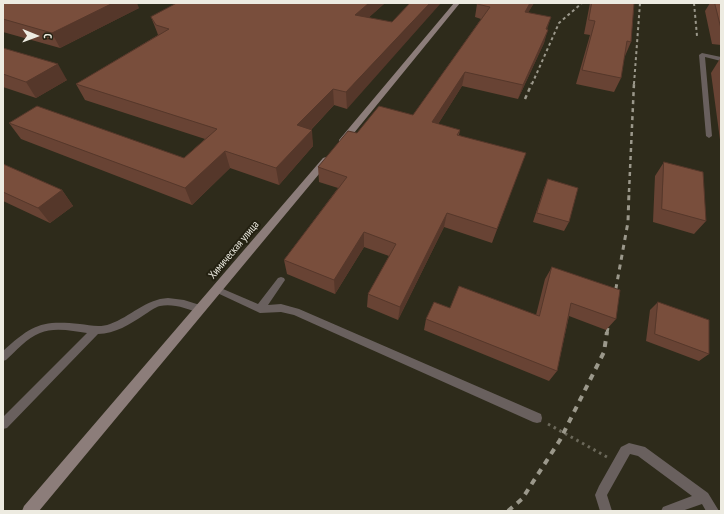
<!DOCTYPE html>
<html>
<head>
<meta charset="utf-8">
<style>
  body { margin:0 }
  #map { position:relative; width:724px; height:514px; overflow:hidden; background:#2e2b1b; font-family:"PT Sans Narrow",sans-serif }
  canvas { display:block }
  .frame { position:absolute; inset:0; border:4px solid #edebe1; pointer-events:none }
  .north { position:absolute; left:16px; top:16px; width:40px; height:40px; -webkit-text-stroke:3px #242112; paint-order:stroke; rotate:91deg; font-size:11px; font-weight:700; line-height:16px; text-align:center; color:#edebe1 }
  .north::after { content:''; display:block; margin:auto; width:14px; height:18px; background:#edebe1; clip-path:polygon(50% 0,100% 100%,50% 72%,0 100%) }
</style>
</head>
<body>
<div id="map">
<canvas width="724" height="514"></canvas>
<div class="frame"></div>
<div class="north">С</div>
</div>
<script>
const g = document.querySelector('canvas').getContext('2d');
g.lineJoin = 'round';
function stroke(path, color, width, dash) {
  g.strokeStyle = color;
  g.lineWidth = width;
  g.lineCap = dash ? 'butt' : 'round';
  g.setLineDash(dash || []);
  g.stroke(path);
}
function paint(path, color) {
  g.fillStyle = color;
  g.fill(path, 'evenodd');
}
function drawText(font, color, halo, rows, align = 'center') {
  g.font = font + ' "PT Sans Narrow",sans-serif';
  g.lineWidth = 4;
  g.setLineDash([]);
  g.textBaseline = 'middle';
  g.strokeStyle = halo;
  g.fillStyle = color;
  for (const [text, x, y, turn = 0] of rows) {
    g.save();
    g.translate(x, y);
    g.rotate((+turn || 0) * Math.PI / 180);
    g.textAlign = isNaN(turn) ? turn : align;
    if (halo) g.strokeText(text, 0, 0);
    g.fillText(text, 0, 0);
    g.restore();
  }
}
stroke(new Path2D(`
  M548,424L607,457`), '#6b685a', 3, [2.5, 4]);
paint(new Path2D(`
  M702,53L721,57V61L705,57L712,136L709,138L706,136L699,55Z
  M281,277L284,278L285,280L268,305L281,304L299,309L541,414L542,418L541,422L537,423L533,422L294,315L281,312L260,313L213,291L212,289L213,287L216,286L258,304L278,278Z
  M168,298L184,300L203,306L204,309L203,312L200,313C188,309 173,303 160,306C155,307 149,312 144,315C130,324 115,334 98,334L7,428L3,429V417L87,333C73,331 54,327 40,333C27,338 16,351 6,360L3,361V351C32,325 41,320 80,324C89,325 100,328 110,324C130,317 146,299 168,298Z
  M629,443L645,447L708,493L719,511H706L702,504L682,511H661L663,507L692,496L638,456L630,454L607,495L612,511H600L595,495L599,486L621,447Z`), '#69605e');
paint(new Path2D(`
  M454,3H460L345,144H339V140Z
  M326,157L330,160L329,162L39,511H22L24,506L323,158Z`), '#8c7d7a');
stroke(new Path2D(`
  M694,3L697,36
  M532,84L559,23L582,3
  M634,84L640,3`), '#9b988b', 2, [3, 3]);
stroke(new Path2D(`
  M525,99L532,83
  M629,192L634,83`), '#9b988b', 2.5, [4, 4]);
stroke(new Path2D(`
  M614,299L628,222L629,191
  M607,333L610,317`), '#9b988b', 3, [5, 5]);
stroke(new Path2D(`
  M508,511L522,499L560,440L604,352L607,332`), '#9b988b', 4, [6, 6]);
paint(new Path2D(`
  M3,3L139,8L60,48L3,32Z
  M177,3H385L369,17L347,109L334,105L311,130L313,146L279,185L230,168L192,205L21,139L9,123L184,158L205,139L85,100L76,84L158,35L157,32L151,17Z
  M534,3L528,12L547,30L544,43L518,99L462,86L438,124L460,130L459,135L520,168L492,243L444,227L398,320L367,307L368,294L389,256L364,247L335,294L287,274L284,260L338,188L319,182L318,167L357,133L413,115L481,19L475,17L477,4Z
  M590,3H634L631,42L625,56H624L621,78L614,92L576,84L590,35L584,34Z
  M710,3H721V45L712,44L705,11Z
  M3,48L67,80L36,98L3,87Z
  M721,57V147L711,73Z
  M664,162L706,221L694,234L653,222L655,176Z
  M3,164L62,190L73,206L50,223L3,201Z
  M548,179L569,222L564,231L533,222L544,188Z
  M552,267L616,319L606,330L569,316L557,371L549,381L424,330L426,319L450,308L536,315L545,279Z
  M658,302L709,354L699,361L646,341L650,310Z`), '#684334');
paint(new Path2D(`
  M113,3H137L139,8L60,48L52,33Z
  M369,3H385L355,30V15Z
  M430,3H441L347,109L346,92Z
  M530,3H534L521,25L525,12Z
  M551,17L547,30L546,29Z
  M548,30L544,43L518,99L523,85Z
  M58,64L67,80L36,98L26,82Z
  M465,72L462,86L430,137L432,122Z
  M333,89L334,105L299,142L297,125Z
  M312,130L313,146L279,185L276,168Z
  M225,151L230,168L192,205L185,188Z
  M62,190L73,206L50,223L38,208Z
  M447,213L444,227L398,320L400,307Z
  M364,232V247L335,294L334,280Z`), '#55372a');
const building = new Path2D(`
  M3,3H113L52,33L3,19Z
  M177,3H369L355,15L392,22L410,3H430L346,92L333,89L297,125L312,130L276,168L225,151L185,188L9,123L37,106L184,158L217,129L76,84L169,29L156,25L151,17Z
  M478,3H530L525,12L551,17L546,29L548,30L523,85L465,72L432,122L460,130L457,135L526,153L497,229L447,213L400,307L368,294L396,244L364,232L334,280L284,260L347,177L318,167L348,131L357,133L379,106L413,115L490,7L477,4Z
  M592,3H634L631,42L627,41L621,78L582,70L595,21L589,20Z
  M715,3H721V30V29Z
  M3,48L58,64L26,82L3,74Z
  M664,162L703,172L706,221L662,209Z
  M3,164L62,190L38,208L3,192Z
  M548,179L578,188L569,222L537,213Z
  M552,267L620,290L616,319L571,303L557,371L426,319L434,302L450,308L459,286L539,316Z
  M658,302L709,320V354L655,334Z`);
paint(building, '#794e3c');
stroke(building, '#55372a', 1);
drawText('11px', '#edebe1', '#242112', [
  ["Химическая улица",234,250,-50]
]);
</script>
</body>
</html>
